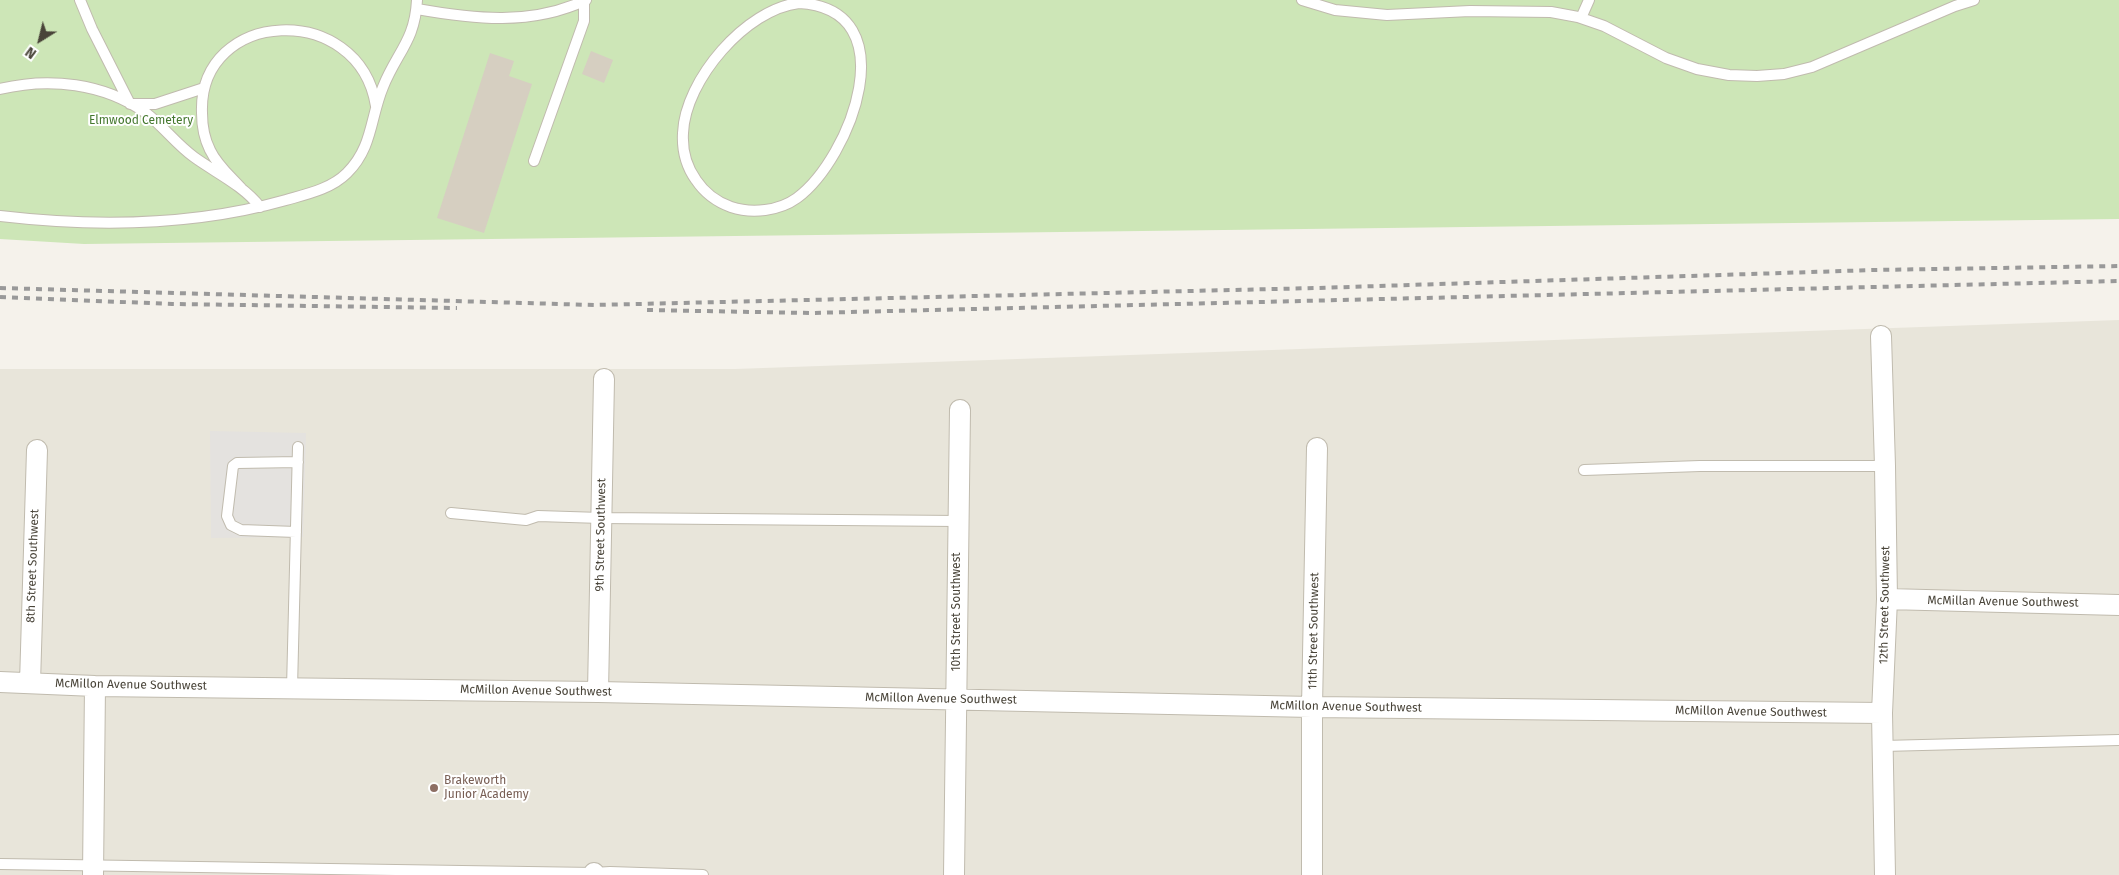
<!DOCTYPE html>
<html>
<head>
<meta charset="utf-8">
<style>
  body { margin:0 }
  #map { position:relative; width:2119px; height:875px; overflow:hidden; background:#f5f2eb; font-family:"Fira Sans",sans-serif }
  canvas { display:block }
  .north { position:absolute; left:15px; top:15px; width:50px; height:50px; -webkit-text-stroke:4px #fff; paint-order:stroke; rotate:216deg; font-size:14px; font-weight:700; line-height:20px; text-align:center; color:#494439 }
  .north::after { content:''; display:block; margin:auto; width:18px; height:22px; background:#494439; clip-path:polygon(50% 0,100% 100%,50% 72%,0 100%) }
</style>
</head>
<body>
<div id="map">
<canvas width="2119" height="875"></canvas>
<div class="north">N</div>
</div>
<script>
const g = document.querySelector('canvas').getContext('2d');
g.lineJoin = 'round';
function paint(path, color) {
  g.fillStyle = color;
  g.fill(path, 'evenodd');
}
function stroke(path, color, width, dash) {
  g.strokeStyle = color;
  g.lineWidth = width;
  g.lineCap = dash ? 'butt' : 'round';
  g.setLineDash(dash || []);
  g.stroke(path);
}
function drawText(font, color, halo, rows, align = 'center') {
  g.font = font + ' "Fira Sans",sans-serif';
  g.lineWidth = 4;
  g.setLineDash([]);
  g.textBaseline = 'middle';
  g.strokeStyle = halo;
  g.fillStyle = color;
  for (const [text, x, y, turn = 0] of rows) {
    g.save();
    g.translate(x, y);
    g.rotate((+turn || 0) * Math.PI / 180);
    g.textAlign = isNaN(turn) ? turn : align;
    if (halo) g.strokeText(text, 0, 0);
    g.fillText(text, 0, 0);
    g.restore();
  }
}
paint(new Path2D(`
  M2119,320V875H0V369H735Z`), '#e8e5da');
paint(new Path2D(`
  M0,0H2119V219L84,244L0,239Z`), '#cde6b7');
paint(new Path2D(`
  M210,431L306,433L303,537L211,538Z`), '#e4e2df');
paint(new Path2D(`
  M591,51L613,60L604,83L582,74Z
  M490,53L514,61L509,76L532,84L484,233L437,218Z`), '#d6cfc1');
const lane = new Path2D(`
  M80,0L92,29L130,104H155L204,88
  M1302,0L1335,10L1387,15L1470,11L1551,12L1578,17L1604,26L1666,58L1697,69L1729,75L1757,76L1784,74L1812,67L1955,6L1974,0
  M799,3C908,9 851,158 797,198C779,211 752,214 731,207C717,202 704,192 696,180C686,166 682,150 683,133C685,80 746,9 799,3Z
  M417,9C474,19 531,26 586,0
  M1581,18L1589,0
  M0,89C49,77 104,83 146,113C163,126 176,144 194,157C216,173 243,185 260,207
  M534,161L584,21V1
  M241,188C230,176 217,165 210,150C204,138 202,126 202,113C198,8 359,0 376,106
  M0,216C94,227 194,226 286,200C307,194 331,189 347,173C373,147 370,118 383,87C397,52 415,41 417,0
  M1584,470L1700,466H1885
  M451,513L526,520L538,516L601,518L958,521
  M296,532L241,530L231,525L227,516L233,466L237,463L298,462
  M292,688L298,447
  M1883,746L2119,740
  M0,864L594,873L610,872L703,875`);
const street = new Path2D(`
  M1881,336L1885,466L1887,599L1882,713L1885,875
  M1887,599L2119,605
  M0,682L95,686L598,692L1312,707L1882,713
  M30,683L37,450
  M598,692L604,379
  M93,875L95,686
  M594,875V873
  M954,875L960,410
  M1312,875V707L1317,448`);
stroke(lane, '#c0bbae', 12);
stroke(street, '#c0bbae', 22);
stroke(lane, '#fff', 10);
stroke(street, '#fff', 20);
stroke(new Path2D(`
  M0,288L594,305L1317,288L1874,270L2119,266
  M0,297L172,304L457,308
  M647,310L810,313L2119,281`), '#999', 4, [6, 6]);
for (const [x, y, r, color] of [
  [434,788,5,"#8d6e63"]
]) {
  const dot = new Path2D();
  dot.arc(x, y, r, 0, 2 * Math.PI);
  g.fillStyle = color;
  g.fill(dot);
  stroke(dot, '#fff', 2);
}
drawText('12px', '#45782f', '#fff', [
  ["Elmwood Cemetery",141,121]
]);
drawText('12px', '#494439', '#fff', [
  ["9th Street Southwest",601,535,-89],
  ["8th Street Southwest",33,566,-88],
  ["McMillan Avenue Southwest",2003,602,1],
  ["12th Street Southwest",1885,605,-89],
  ["10th Street Southwest",957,612,-90],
  ["11th Street Southwest",1314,631,-89],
  ["McMillon Avenue Southwest",131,685,1],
  ["McMillon Avenue Southwest",536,691,1],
  ["McMillon Avenue Southwest",941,699,1],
  ["McMillon Avenue Southwest",1346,707,1],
  ["McMillon Avenue Southwest",1751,712,1]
]);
drawText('12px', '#785e54', '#fff', [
  ["Brakeworth",444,781],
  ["Junior Academy",444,795]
], 'left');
</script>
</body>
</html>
